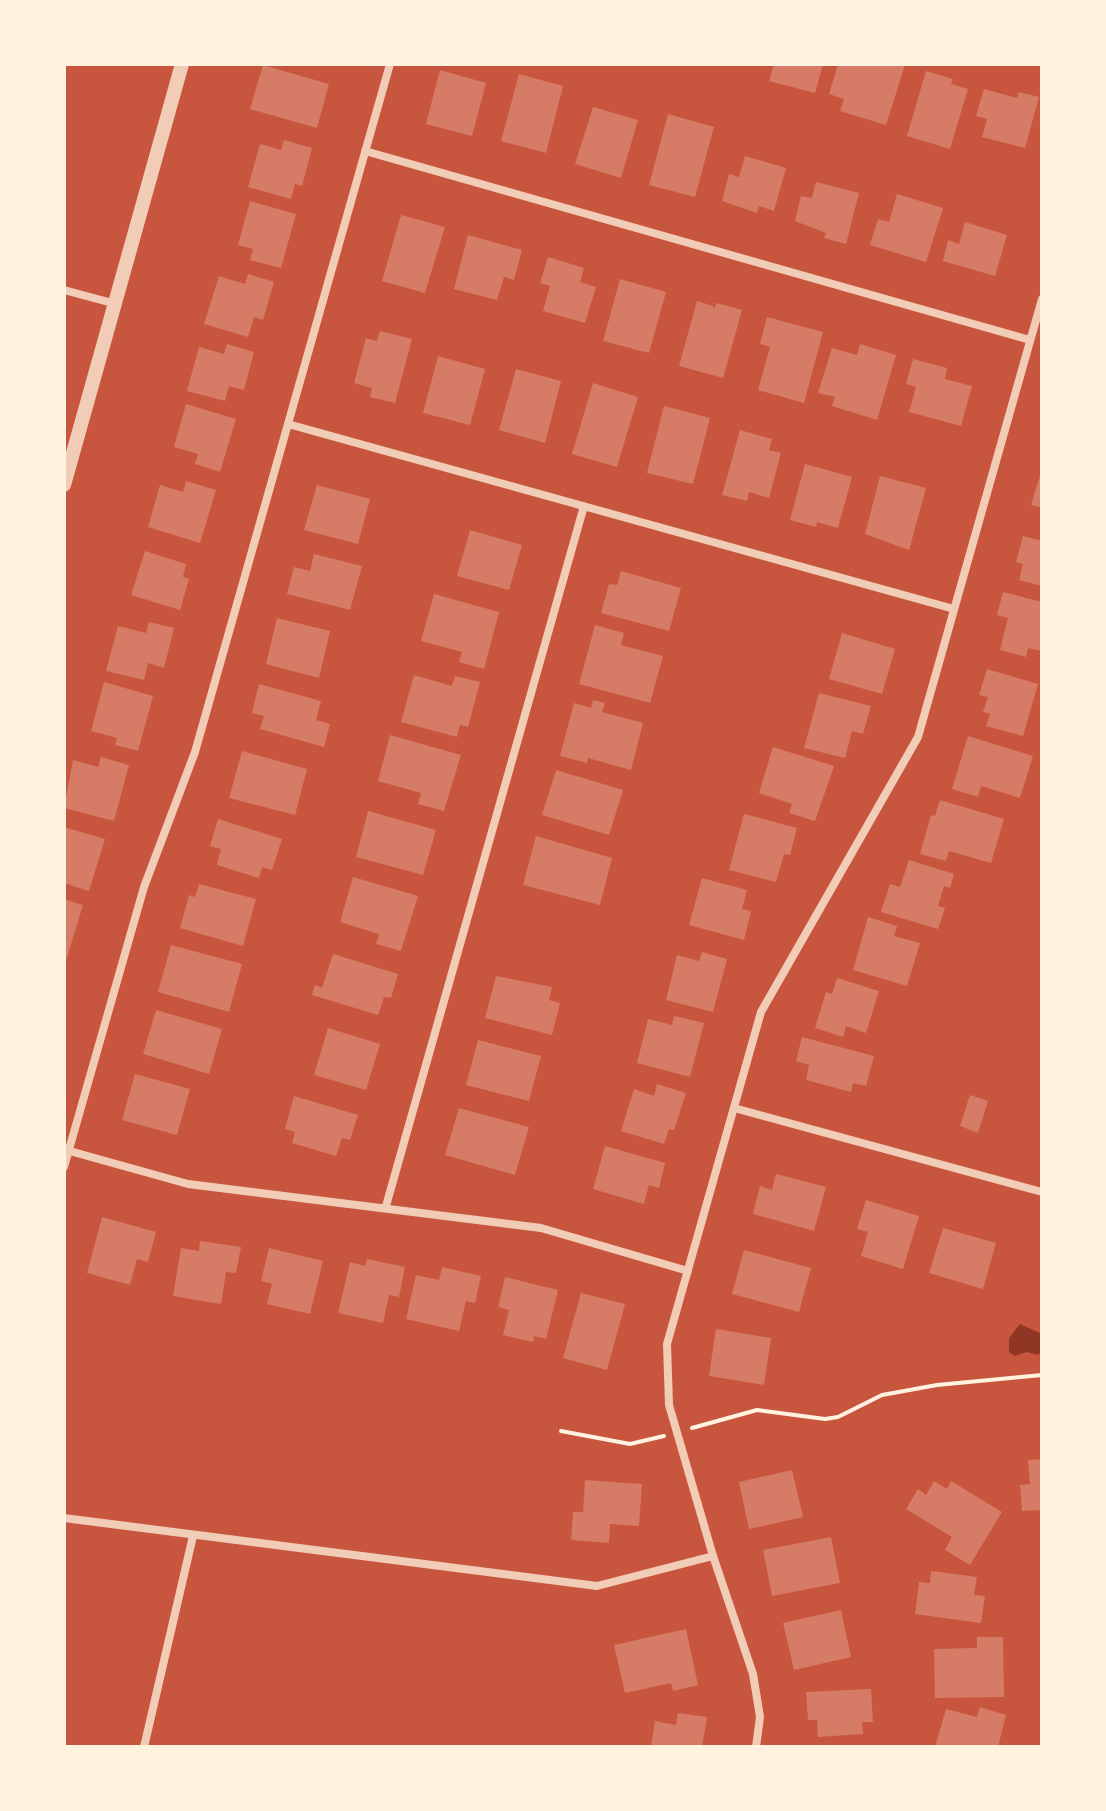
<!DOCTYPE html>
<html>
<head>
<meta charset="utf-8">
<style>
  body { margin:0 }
  #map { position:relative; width:1106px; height:1811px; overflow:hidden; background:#c8553d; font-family:"Titillium Web",sans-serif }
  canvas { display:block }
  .frame { position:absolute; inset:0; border:66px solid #fff3e0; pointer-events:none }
</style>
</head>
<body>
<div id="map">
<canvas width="1106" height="1811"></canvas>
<div class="frame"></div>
</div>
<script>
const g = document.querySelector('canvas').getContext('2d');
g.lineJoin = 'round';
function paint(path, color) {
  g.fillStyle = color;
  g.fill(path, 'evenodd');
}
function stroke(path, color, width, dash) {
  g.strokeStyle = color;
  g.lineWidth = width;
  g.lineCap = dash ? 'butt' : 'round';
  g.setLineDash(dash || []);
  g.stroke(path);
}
paint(new Path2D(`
  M1020,1324L1042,1334V1351L1038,1355L1027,1352L1015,1356L1009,1352V1338Z`), '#8f3625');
paint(new Path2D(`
  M774,64H823L815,93L769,81Z
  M838,64L905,65L886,125L840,111L844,99L829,94Z
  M263,65L329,84L317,128L250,109Z
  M440,70L486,83L472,136L426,124Z
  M926,71L953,79L951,84L968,89L950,149L907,136Z
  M519,74L563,86L546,153L501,141Z
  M984,89L1017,98L1019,92L1039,97L1025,148L982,137L987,119L976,116Z
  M593,107L638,120L621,178L575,164Z
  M668,114L714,127L695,197L649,185Z
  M284,140L312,148L302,186L295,184L291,199L248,187L260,144L281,150Z
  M745,156L786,168L774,211L759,206L757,213L722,201L729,174L739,177Z
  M816,182L859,193L846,244L824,238L826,233L795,221L801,196L812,198Z
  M897,194L943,208L926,262L870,245L878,219L889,222Z
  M250,201L296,214L281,268L250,260L253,249L238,245Z
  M401,215L445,227L425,293L382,281Z
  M965,222L1007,235L995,276L943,261L948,240L959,244Z
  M468,235L522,250L514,280L504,277L497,300L454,289Z
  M548,257L584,268L580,282L596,287L585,323L543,311L550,286L540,283Z
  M248,274L274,282L263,320L254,317L248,337L204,324L219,276L245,284Z
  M620,279L666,292L649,353L603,341Z
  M697,301L713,306L714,310L716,303L742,310L723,378L679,366Z
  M767,317L823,332L804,403L758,390L770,347L760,344Z
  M380,331L412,339L395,403L370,397L372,388L354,383L366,338L377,341Z
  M227,344L254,352L244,390L229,386L225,401L187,391L199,347L224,354Z
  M860,344L896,355L877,420L832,406L835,397L818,393L832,348L857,355Z
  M438,356L485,369L470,425L423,413Z
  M913,359L947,368L945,379L972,386L961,426L909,412L916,387L906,384Z
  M516,369L561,381L545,443L499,430Z
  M593,383L638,397L617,467L572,454Z
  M186,404L236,419L220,472L195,464L198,454L174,447Z
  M664,406L710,418L693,484L647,473Z
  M740,430L772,439L769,450L781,453L769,498L749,492L747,501L722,495Z
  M805,464L852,477L838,528L817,522L816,527L790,520Z
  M1042,469V508L1031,505Z
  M880,476L926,488L909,550L865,534Z
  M186,481L216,490L200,543L148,527L160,485L183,492Z
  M317,485L370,499L358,544L304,530Z
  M470,530L522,545L509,590L457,576Z
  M1023,536L1042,541V586L1019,580L1023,564L1016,562Z
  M145,551L186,564L183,577L189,579L180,610L131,595Z
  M314,554L362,566L350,610L287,594L294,567L310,571Z
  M621,571L681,588L669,631L601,613L609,584L617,585Z
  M1003,592L1042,602V651L1028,648L1026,657L1000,650L1008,618L997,615Z
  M434,594L499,612L484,669L459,662L462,652L421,641Z
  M277,618L330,631L319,678L266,664Z
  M149,622L174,628L164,668L148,663L144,680L106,671L118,626L146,633Z
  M595,625L624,633L621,645L663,656L650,703L579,684Z
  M842,633L895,649L882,694L829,679Z
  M987,669L1038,684L1023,736L986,726L990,714L983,712L988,697L979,695Z
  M414,675L452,686L455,676L480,682L468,727L460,725L457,737L401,722Z
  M104,682L153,696L138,751L115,745L117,738L91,731Z
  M259,684L321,701L316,720L330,724L324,747L260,729L264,716L252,713Z
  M819,693L871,706L863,734L852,731L845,758L804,748Z
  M593,700L605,703L602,712L643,723L631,770L588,758L587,763L560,756L574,703L591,708Z
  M390,735L461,755L444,811L418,804L421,793L378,781Z
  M968,736L1033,756L1020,798L981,786L978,797L952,789Z
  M773,747L834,766L815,821L789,813L792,804L759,793Z
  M242,751L307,769L295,815L229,798Z
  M101,757L129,765L114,821L64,808L73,760L98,767Z
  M556,770L623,790L609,835L542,815Z
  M940,800L1004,819L991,863L949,851L946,861L920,854L931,815L935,816Z
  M368,811L436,830L423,875L356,857Z
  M744,814L797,828L790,855L784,854L776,882L729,870Z
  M218,819L282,839L272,870L262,867L259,878L217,865L221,849L210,846Z
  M64,827L105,839L89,891L64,883Z
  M536,836L612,858L600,905L523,885Z
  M909,860L954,874L950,888L944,886L938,906L945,908L938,929L881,912L890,884L900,887Z
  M353,877L418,896L401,951L376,944L379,934L340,922Z
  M702,878L747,890L742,909L751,911L744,940L689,925Z
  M199,884L256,899L243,946L180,928L189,895L195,897Z
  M64,899L83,905L65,964H64Z
  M868,917L897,926L894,936L920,943L907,986L853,970Z
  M171,945L242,964L229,1012L158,992Z
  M702,952L727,959L713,1012L666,1000L677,955L699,961Z
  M333,954L398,974L391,998L384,997L378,1015L312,995L315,985L322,988Z
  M496,976L552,987L549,1000L560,1003L552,1035L485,1018Z
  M837,978L879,991L866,1033L846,1026L843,1037L815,1028L826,992L832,994Z
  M156,1010L222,1029L209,1074L143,1054Z
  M674,1016L704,1023L690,1077L637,1063L648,1019L672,1025Z
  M328,1028L380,1044L366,1090L314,1075Z
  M802,1037L874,1056L866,1086L853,1083L851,1092L806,1080L809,1065L796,1061Z
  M478,1040L541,1056L529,1101L466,1085Z
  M135,1074L190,1089L177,1135L122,1120Z
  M657,1084L686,1093L674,1130L669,1129L664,1144L621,1131L634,1089L654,1096Z
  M970,1095L988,1101L978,1133L960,1126Z
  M294,1096L358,1115L350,1140L342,1138L336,1156L292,1143L295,1132L285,1129Z
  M459,1108L529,1127L515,1175L445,1155Z
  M605,1146L665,1163L659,1188L649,1185L644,1204L593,1189Z
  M776,1174L826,1187L814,1231L753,1214L760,1186L772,1190Z
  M866,1200L919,1216L903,1269L861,1256L868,1232L857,1229Z
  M102,1217L156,1232L148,1262L137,1259L130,1285L87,1273Z
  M943,1228L996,1243L983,1289L929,1273Z
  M200,1241L241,1247L236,1273L226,1272L221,1304L173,1296L181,1248L199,1251Z
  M269,1248L323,1261L310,1314L267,1304L272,1284L261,1281Z
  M744,1250L811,1268L799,1312L732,1294Z
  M367,1259L405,1267L399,1297L389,1295L383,1323L338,1313L350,1262L365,1266Z
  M442,1267L481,1276L475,1303L466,1301L459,1331L406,1319L416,1275L439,1280Z
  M505,1277L558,1290L546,1339L534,1336L533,1342L503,1335L509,1310L498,1307Z
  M581,1293L625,1304L607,1370L563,1358Z
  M716,1329L771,1338L764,1385L709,1376Z
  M1042,1459V1510L1022,1511L1020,1485L1030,1484L1028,1460Z
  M792,1470L803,1517L749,1529L739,1482Z
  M585,1480L642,1484L639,1526L610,1524L609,1543L571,1540L573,1512H583Z
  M934,1481L947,1489L951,1481L1002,1512L970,1565L945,1550L952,1537L906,1509L918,1489L926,1495Z
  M831,1537L840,1583L772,1596L763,1550Z
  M931,1571L977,1577L974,1595L985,1596L981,1623L915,1614L919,1582L930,1583Z
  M841,1610L851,1657L794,1670L783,1623Z
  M686,1629L698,1685L673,1691L671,1683L625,1693L614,1645Z
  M977,1637H1003L1004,1697L935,1698L934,1649L977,1648Z
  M871,1689L873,1722H862L863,1734L818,1737L817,1720H808L806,1692Z
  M980,1707L1006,1715L998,1747H935L946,1709L977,1717Z
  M678,1713L707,1717L702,1747H651L655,1721L676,1725Z`), '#d67c66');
stroke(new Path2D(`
  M692,1428L757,1410L825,1419L838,1417L882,1395L937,1385L1042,1375
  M561,1431L630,1444L664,1436`), '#fff3e0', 4);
stroke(new Path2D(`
  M365,151L1030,340
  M64,290L116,304
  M288,424L954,609
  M734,1108L1042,1192
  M66,1150L188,1184L541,1228L688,1271
  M64,1167L144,887L195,752L390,64
  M386,1206L584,506
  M64,1518L597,1586L713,1556
  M144,1747L193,1536
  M756,1747L760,1717L753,1674L713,1556L669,1405L667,1344L761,1012L918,737L1042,299`), '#f1ccb7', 8);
stroke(new Path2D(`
  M64,485L182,64`), '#f1ccb7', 14);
</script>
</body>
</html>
